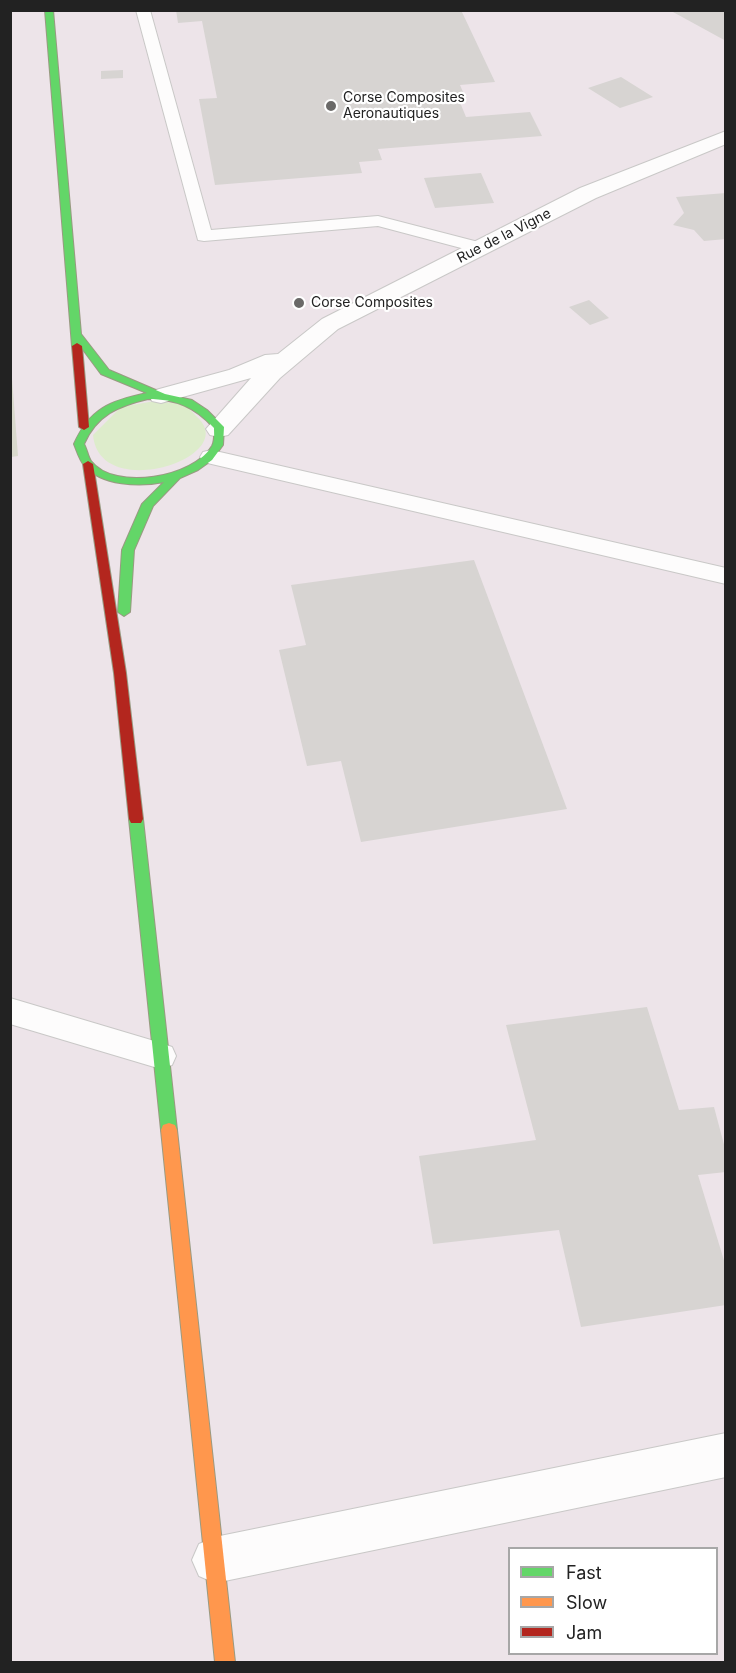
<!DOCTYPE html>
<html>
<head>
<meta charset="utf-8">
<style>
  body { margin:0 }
  #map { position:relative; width:736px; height:1673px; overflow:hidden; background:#f0eeeb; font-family:Inter,sans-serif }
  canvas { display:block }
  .frame { position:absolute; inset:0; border:12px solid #222; pointer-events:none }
  .legend { position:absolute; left:508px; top:1547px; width:210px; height:108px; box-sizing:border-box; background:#fff; border:2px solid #a7a7a7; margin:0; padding:8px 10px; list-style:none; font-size:18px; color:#222 }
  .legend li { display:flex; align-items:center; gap:12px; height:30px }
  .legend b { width:30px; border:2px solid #a7a7a7 }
</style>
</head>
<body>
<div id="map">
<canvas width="736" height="1673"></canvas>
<div class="frame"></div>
<ul class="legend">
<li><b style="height:8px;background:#63d668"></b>Fast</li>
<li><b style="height:8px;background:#ff974d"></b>Slow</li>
<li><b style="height:8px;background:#b3261e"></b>Jam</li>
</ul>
</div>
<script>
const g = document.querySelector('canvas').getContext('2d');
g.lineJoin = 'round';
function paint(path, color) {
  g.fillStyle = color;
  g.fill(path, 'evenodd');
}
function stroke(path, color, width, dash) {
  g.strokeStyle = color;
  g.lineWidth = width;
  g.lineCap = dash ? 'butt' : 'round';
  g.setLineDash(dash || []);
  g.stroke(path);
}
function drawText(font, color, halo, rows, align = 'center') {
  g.font = font + ' Inter,sans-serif';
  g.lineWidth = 4.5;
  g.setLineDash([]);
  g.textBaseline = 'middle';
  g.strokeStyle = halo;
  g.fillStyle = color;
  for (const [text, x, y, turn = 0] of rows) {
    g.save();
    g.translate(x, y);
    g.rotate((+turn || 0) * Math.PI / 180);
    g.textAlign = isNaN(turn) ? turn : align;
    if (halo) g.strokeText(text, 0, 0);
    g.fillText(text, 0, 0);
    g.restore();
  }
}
paint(new Path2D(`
  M11,11H725V1662H11ZM510,1548H716V1654H510Z`), '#ede4e9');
paint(new Path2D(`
  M11,365L18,456L11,457H10Z`), '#d9d9cd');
paint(new Path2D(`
  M155,401C164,402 179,403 187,407C190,409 194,414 197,417C242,457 99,504 93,435L121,407Z`), '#ddeccb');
paint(new Path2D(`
  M176,10H461L495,82L460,85L466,99L459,100L466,117L530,112L542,136L378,149L382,160L359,162L362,173L215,185L199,99L217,98L202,21L178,23Z
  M676,10H726V41L673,12Z
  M123,70V78L101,79V71Z
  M621,77L653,97L620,108L588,88Z
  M481,173L494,203L435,208L424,178Z
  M726,193V239L704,241L694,230L673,225L684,213L676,197Z
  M589,300L609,318L590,325L569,307Z
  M474,560L567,809L361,842L341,761L307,766L279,650L306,645L291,585Z
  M647,1007L679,1110L714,1107L726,1152V1172L698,1175L726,1267V1305L581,1327L559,1230L433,1244L419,1156L536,1140L506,1025Z`), '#d7d4d2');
const lane = new Path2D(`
  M136,10H150L211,230L378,216L486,244L489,248L486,252L480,253L378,226L204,241L198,240Z
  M211,450L726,568V584L203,462L200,457L203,452Z
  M10,998L161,1043L172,1047L176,1056L172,1065L161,1069L10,1024Z`);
const street = new Path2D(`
  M726,131V144L596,198L338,329L280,378L228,435L219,437L210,435L206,429L251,378L161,403L152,401L149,396L152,391L229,370L265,355L278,354L322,319L580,188Z
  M726,1433V1477L215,1583L199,1576L192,1560L199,1544L215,1537Z`);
const fast = new Path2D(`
  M45,10H53L81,334L109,370L165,394L192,400L207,410L224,427L223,445L212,460L198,470L180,478L153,506L134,550L130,612L124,616L118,612L122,550L142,504L164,482C140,487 101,486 84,465C79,459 77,451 74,444C90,408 110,401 147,393L101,374L81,347L77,349L72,346ZM148,399C176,399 195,407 214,428C214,434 215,440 212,446C194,477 115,492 91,461C88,457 87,449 84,444C97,415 118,406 148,399Z
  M136,814L141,815L143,819L177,1130L175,1135L169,1137L163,1135L161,1130L129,819L131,815Z`);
const slow = new Path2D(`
  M169,1123L175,1125L177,1130L235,1662H215L161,1130L163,1125Z`);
const jam = new Path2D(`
  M77,343L82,346L89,427L84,430L79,427L72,346Z
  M88,461L93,464L126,673L143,819L141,823H131L129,819L114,673L83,464Z`);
stroke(lane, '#c9c8c7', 2);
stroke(street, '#c9c8c7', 2);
stroke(fast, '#999a82', 2);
stroke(slow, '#999a82', 2);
stroke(jam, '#999a82', 2);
paint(lane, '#fdfcfc');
paint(street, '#fdfcfc');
paint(fast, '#63d668');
paint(slow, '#ff974d');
paint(jam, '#b3261e');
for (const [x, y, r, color] of [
  [331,106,6,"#6a6968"],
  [299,303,6,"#6a6968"]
]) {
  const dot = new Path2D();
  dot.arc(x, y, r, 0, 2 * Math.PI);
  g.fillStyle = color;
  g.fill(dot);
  stroke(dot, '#fff', 2);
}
drawText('14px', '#222', '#fff', [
  ["Corse Composites",343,98],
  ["Aeronautiques",343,114],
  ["Corse Composites",311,303]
], 'left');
drawText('14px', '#222', '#fff', [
  ["Rue de la Vigne",504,236,-27]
]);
</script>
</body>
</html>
